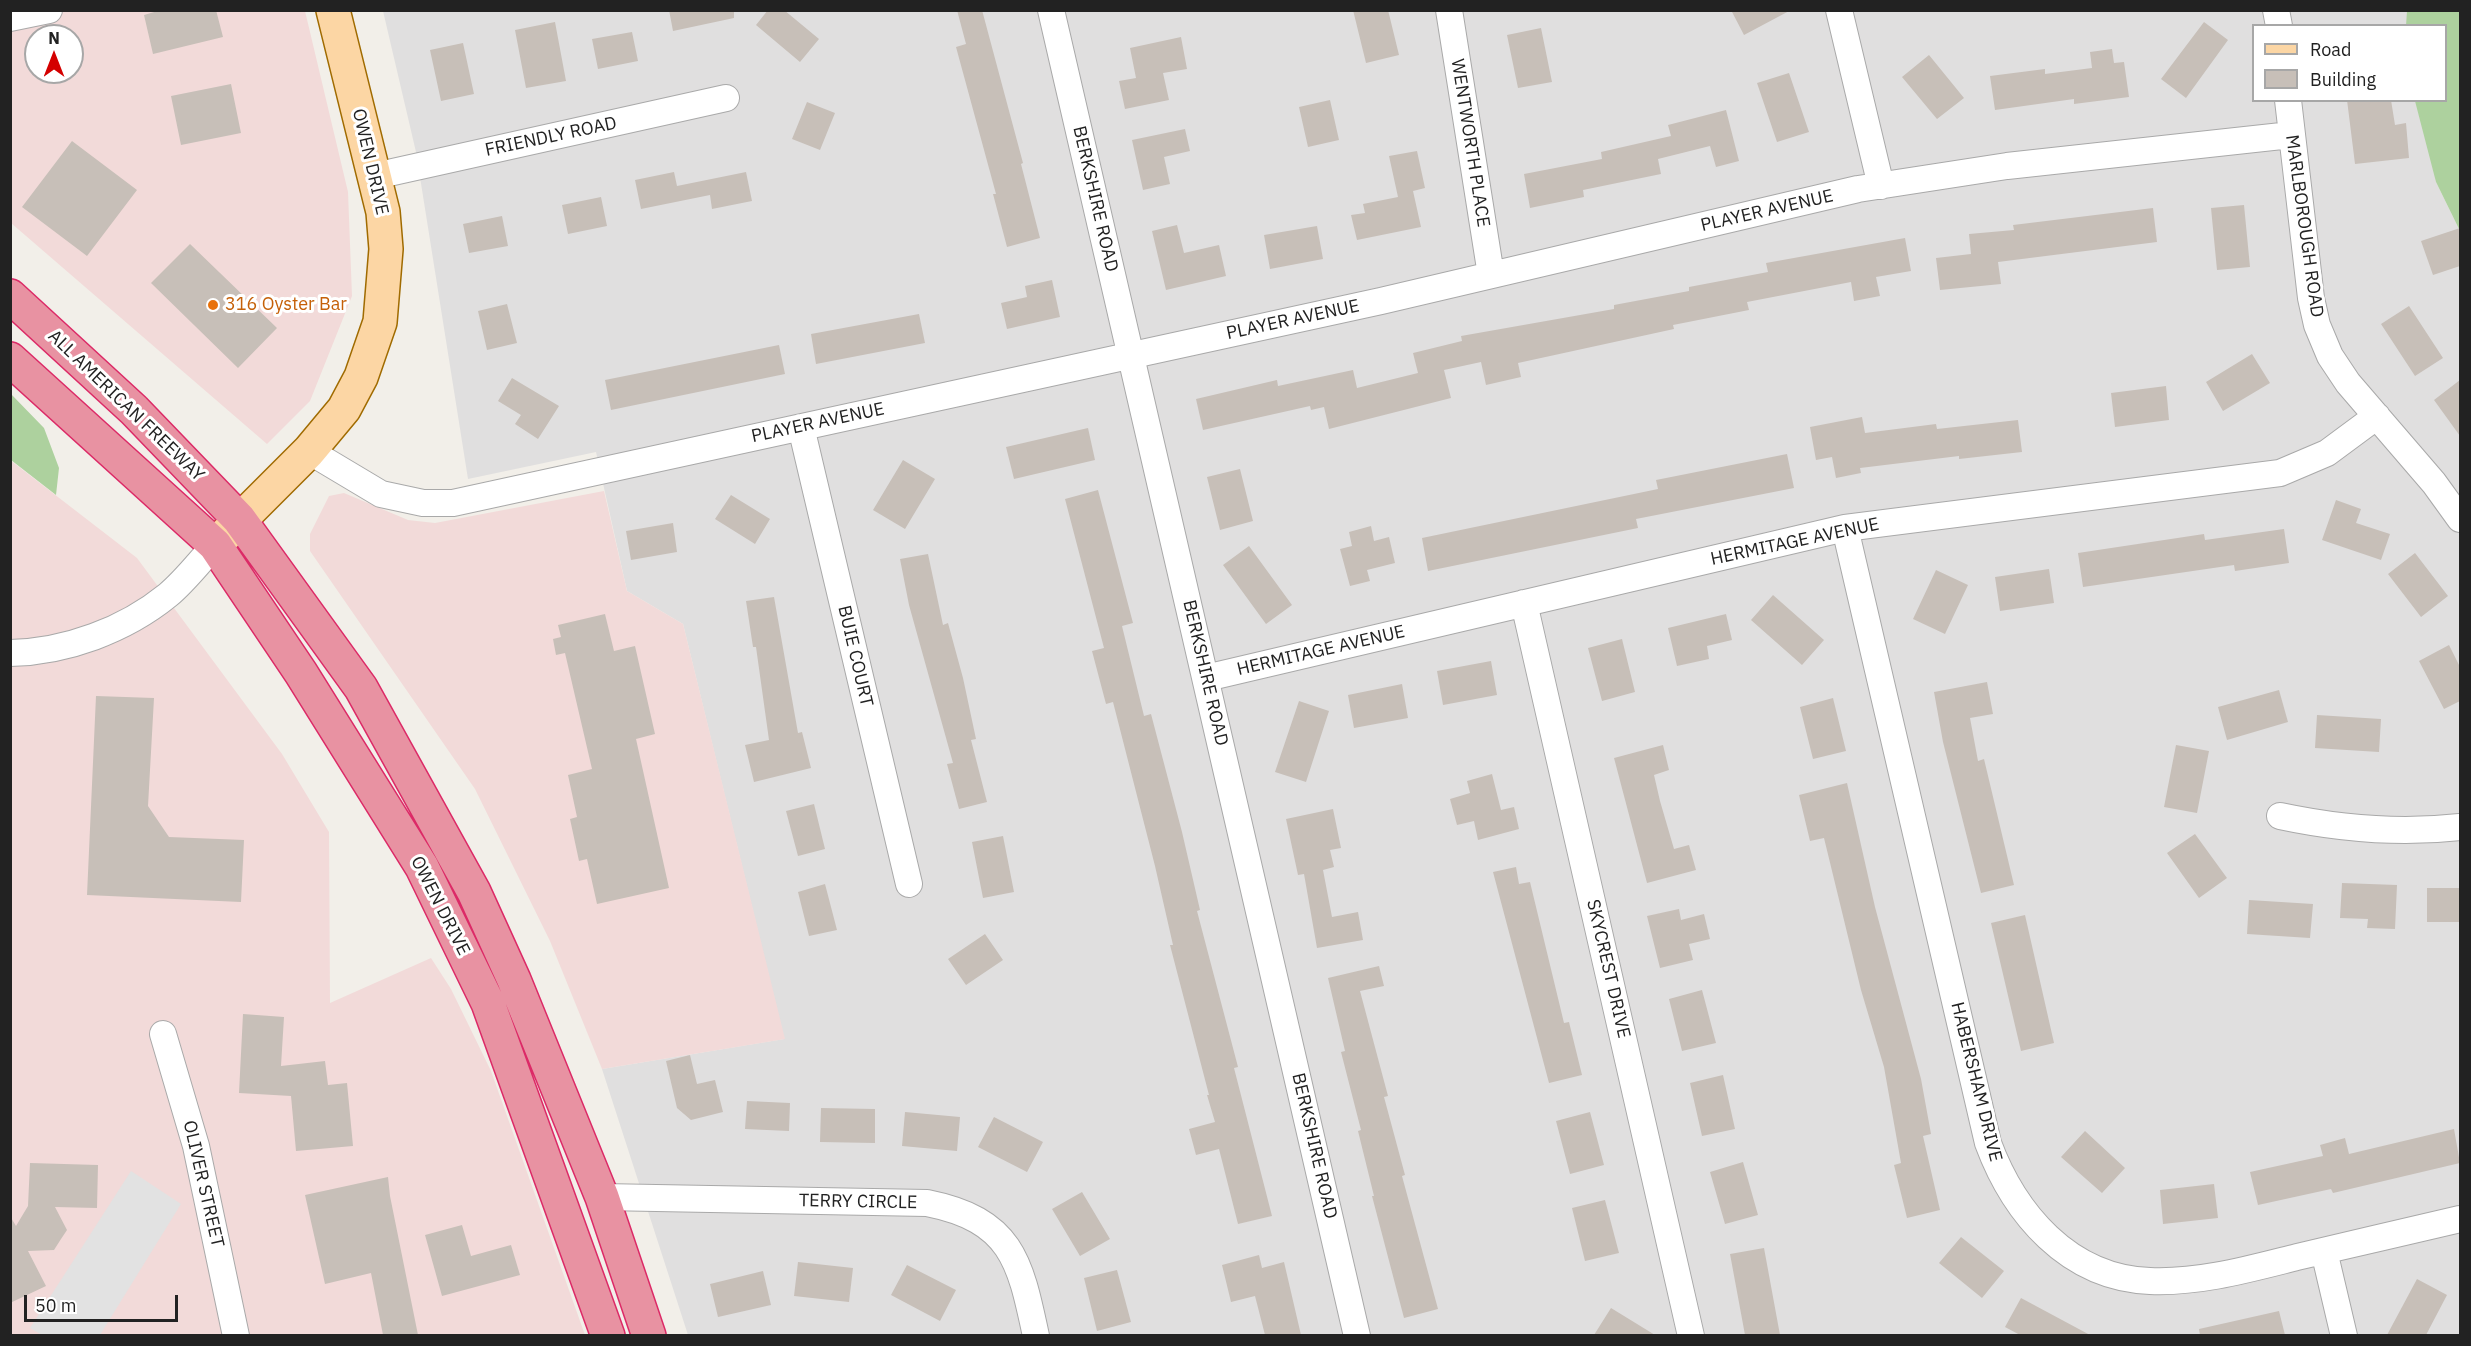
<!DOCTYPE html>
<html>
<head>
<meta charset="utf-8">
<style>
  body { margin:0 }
  #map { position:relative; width:2471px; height:1346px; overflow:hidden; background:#f2efe9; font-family:"IBM Plex Sans",sans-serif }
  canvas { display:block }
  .frame { position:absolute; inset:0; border:12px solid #222; pointer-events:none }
  .legend { position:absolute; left:2252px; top:24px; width:195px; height:78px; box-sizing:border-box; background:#fff; border:2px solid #a7a7a7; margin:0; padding:8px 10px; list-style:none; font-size:18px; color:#222 }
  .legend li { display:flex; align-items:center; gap:12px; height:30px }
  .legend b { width:30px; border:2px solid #a7a7a7 }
  .north { position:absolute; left:24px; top:24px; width:60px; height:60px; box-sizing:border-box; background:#fff; border:2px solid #a7a7a7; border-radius:50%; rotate:0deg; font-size:16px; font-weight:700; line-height:24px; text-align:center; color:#222 }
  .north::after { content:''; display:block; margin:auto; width:21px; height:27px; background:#d40000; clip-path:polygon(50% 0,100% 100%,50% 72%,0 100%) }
  .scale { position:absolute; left:24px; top:1295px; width:154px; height:27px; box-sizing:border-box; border:3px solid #222; border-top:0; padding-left:8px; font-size:18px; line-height:21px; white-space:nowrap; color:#222; -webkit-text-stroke:4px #fff; paint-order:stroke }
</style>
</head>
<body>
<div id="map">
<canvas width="2471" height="1346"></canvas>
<div class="frame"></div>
<ul class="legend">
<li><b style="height:8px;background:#fcd6a4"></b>Road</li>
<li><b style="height:16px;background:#c7bfb8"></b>Building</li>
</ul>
<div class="north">N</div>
<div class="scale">50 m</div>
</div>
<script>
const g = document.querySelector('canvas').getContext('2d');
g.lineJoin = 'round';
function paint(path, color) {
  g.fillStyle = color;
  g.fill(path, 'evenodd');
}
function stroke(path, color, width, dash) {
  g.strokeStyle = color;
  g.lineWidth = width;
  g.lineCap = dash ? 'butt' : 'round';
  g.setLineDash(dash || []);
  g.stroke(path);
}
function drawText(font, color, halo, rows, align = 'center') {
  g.font = font + ' "IBM Plex Sans",sans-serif';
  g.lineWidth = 6;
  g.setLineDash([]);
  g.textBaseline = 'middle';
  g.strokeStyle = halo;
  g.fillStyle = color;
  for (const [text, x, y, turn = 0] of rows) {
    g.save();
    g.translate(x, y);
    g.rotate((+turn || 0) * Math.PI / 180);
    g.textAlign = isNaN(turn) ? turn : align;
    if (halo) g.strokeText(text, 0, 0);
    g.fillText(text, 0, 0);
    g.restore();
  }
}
paint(new Path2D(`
  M383,11H2413L2415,25L2254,26V100L2425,101L2436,182L2460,231V1335H688L602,1069L784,1039L683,624L627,591L596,452L468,479L416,152Z`), '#e0dfdf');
paint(new Path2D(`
  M11,11H305L348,192L352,296L310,401L267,444L11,223ZM36,36H72V72H36Z
  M10,460L137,558L282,754L329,832L330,1003L431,958L451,989L491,1071L585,1335H11Z
  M604,491L627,591L683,624L785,1039L602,1069L550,941L475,789L310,551V534L329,496L344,493L408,520L435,523Z`), '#f2dad9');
paint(new Path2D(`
  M2407,11H2460V231L2436,182L2415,101L2446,100V26H2406Z
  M11,394L44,428L59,468L56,495L11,460Z`), '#add19e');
paint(new Path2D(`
  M131,1171L181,1204L100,1335H42L30,1328Z`), '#e2e2e2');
paint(new Path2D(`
  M161,10H216L223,37L153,54L144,15Z
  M669,10H734V18L673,31Z
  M768,10H784L819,39L800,62L756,25Z
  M957,10H982L1023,163L1021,164L1040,238L1007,247L993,194H996L956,47L966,44Z
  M1353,10H1388L1399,55L1366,63Z
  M1731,10H1791L1744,35Z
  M555,22L566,81L526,88L515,30Z
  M2204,22L2228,40L2186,98L2161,79Z
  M1541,28L1552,82L1518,88L1507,35Z
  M632,32L638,61L598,69L592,39Z
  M1181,37L1187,69L1163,73L1169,100L1125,109L1119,81L1136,78L1130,48Z
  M463,43L474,94L441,101L430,50Z
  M2112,49L2114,63L2124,62L2129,97L2074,104V99L1995,110L1990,76L2045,69V74L2092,68L2090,52Z
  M1929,55L1964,98L1937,119L1902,77Z
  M1789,73L1809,132L1777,142L1757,83Z
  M231,84L241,133L181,145L171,96Z
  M1330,100L1339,140L1308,147L1299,107Z
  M2347,100H2391L2395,125L2406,123L2409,158L2355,164Z
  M807,102L835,113L820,150L792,139Z
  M1726,110L1739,161L1716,167L1710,146L1658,159L1661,174L1583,190L1584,197L1530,208L1524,174L1602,159L1601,152L1671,136L1668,125Z
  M1185,129L1190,151L1164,157L1170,184L1143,190L1132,140Z
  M72,141L137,190L87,256L22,207Z
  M1417,151L1425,188L1413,191L1421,227L1357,240L1351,215L1365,213L1363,204L1398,197L1389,156Z
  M674,172L677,186L746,172L752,201L712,209L710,195L641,209L635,180Z
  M601,197L607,226L568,234L562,205Z
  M2244,205L2250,267L2217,270L2211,208Z
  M2153,208L2157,242L1998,262L2001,284L1940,290L1936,258L1971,254L1969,234L2014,230L2013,225Z
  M502,216L508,246L469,253L463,224Z
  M1177,225L1184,253L1219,245L1226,276L1166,290L1152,231Z
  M1317,226L1323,259L1270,269L1264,235Z
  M2460,228V266L2433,275L2421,241Z
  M1905,238L1911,271L1876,277L1880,296L1854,301L1851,282L1747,302L1749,310L1673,325L1674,329L1518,363L1521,377L1486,385L1481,362L1444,370L1451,398L1329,429L1324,407L1311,410L1310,406L1203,430L1196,399L1277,380L1278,386L1353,370L1357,388L1418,373L1413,353L1462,341L1461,336L1614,309V305L1689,291V287L1768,272L1766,263Z
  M190,244L277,328L238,368L151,283Z
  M1052,280L1060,317L1007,329L1001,303L1027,297L1025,286Z
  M507,304L517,343L487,350L478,311Z
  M2409,306L2443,358L2415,376L2381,324Z
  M919,314L925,343L816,364L811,334Z
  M779,345L785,374L611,410L605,380Z
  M2252,354L2270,383L2223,411L2206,382Z
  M512,378L559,406L538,439L515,424L521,415L498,401Z
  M2460,380V436L2434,400Z
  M2166,386L2169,420L2115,427L2111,393Z
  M1862,417L1865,433L1936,424L1937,429L2018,420L2022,452L1959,459V456L1860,468L1861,473L1836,478L1832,457L1816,460L1810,427Z
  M1088,428L1095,460L1014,479L1006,447Z
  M1787,454L1794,488L1636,519L1638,528L1428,571L1422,538L1658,489L1656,480Z
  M903,460L935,479L905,529L873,510Z
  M1240,469L1253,521L1220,530L1207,477Z
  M1098,490L1133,623L1122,626L1144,716L1151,714L1182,832L1200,910L1197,911L1238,1067L1234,1068L1272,1216L1238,1224L1219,1149L1196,1155L1189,1129L1215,1122L1207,1095H1209L1170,945H1173L1155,866L1113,702L1106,704L1092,651L1104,648L1065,499Z
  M731,495L770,519L755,544L715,519Z
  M2336,500L2361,509L2356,523L2390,534L2381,560L2322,540Z
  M673,523L677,552L631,560L626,531Z
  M1371,526L1374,541L1389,537L1395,563L1367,570L1370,581L1350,586L1340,549L1352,546L1349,532Z
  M2284,529L2289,563L2235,571L2234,565L2083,587L2078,553L2204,534L2205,540Z
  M1249,546L1292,605L1266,624L1223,565Z
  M2415,553L2448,596L2421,617L2388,574Z
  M928,554L943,625L948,623L963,678L976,739L971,740L987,802L959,809L947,764L953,763L909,605L900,559Z
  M2049,569L2054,603L2000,611L1995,577Z
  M1936,570L1968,585L1945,634L1913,619Z
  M1773,595L1824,640L1802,665L1751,620Z
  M774,597L798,733L802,732L811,768L754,782L745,745L769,740L756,647H753L746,601Z
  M605,614L614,651L635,646L655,734L636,739L669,888L597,904L587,859L579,861L570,819L577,817L568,775L592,769L565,653L556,655L553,639L561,637L558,625Z
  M1726,614L1732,640L1707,646L1709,659L1677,666L1668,628Z
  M1622,639L1635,692L1602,701L1588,648Z
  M2449,645L2460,667V701L2444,709L2419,661Z
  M1491,661L1497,695L1443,705L1437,671Z
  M1987,682L1993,714L1970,718L1978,761L1984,759L2014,885L1981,893L1943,742L1934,692Z
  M1402,684L1408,718L1354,728L1348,695Z
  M2279,690L2288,722L2227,740L2218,707Z
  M96,696L154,698L148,806L169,837L244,840L241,902L87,895Z
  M1833,698L1846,751L1813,759L1800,707Z
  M1299,701L1329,711L1306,782L1275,772Z
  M2317,715L2381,719L2379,752L2315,748Z
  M1663,745L1669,770L1654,775L1660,801L1674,849L1689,845L1696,870L1647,883L1614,758Z
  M2176,745L2209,751L2197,813L2164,807Z
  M1492,774L1501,810L1514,807L1519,829L1478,840L1474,821L1457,825L1450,799L1470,793L1467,781Z
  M1847,783L1875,907L1921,1079L1931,1134L1923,1136L1940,1210L1907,1218L1894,1165L1901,1163L1884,1067L1861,990L1824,838L1810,841L1799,795Z
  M814,804L825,849L798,856L786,811Z
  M1333,809L1341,848L1330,850L1334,867L1323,870L1332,917L1358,912L1363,940L1317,948L1304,874L1298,875L1286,819Z
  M2195,834L2227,878L2199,898L2167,853Z
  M1003,836L1014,892L983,898L972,842Z
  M1516,867L1519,884L1530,882L1564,1023L1569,1022L1582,1075L1549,1083L1493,872Z
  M2342,883L2397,885L2395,929L2367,928L2368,919L2340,918Z
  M825,884L837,930L809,936L798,892Z
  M2427,888H2460V922H2427Z
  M2249,900L2313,904L2310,938L2247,934Z
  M1679,909L1681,920L1704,914L1710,939L1689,944L1693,960L1660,968L1647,916Z
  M2025,915L2054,1043L2021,1051L1991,923Z
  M985,934L1003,960L966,985L948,959Z
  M1379,966L1384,986L1360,991L1388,1096L1384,1097L1405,1175L1402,1176L1438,1309L1404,1318L1372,1196H1374L1358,1131L1361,1130L1341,1052L1345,1051L1328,978Z
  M1702,990L1716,1043L1682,1051L1669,999Z
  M243,1014L284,1017L281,1066L325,1061L328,1085L347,1083L353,1146L296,1151L291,1096L239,1093Z
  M690,1055L697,1084L715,1080L723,1112L691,1120L677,1108L666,1061Z
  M1723,1075L1735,1129L1702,1136L1690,1083Z
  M747,1101L790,1103L789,1131L745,1129Z
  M821,1108L875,1109V1143L820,1142Z
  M905,1112L960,1117L957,1151L902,1146Z
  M1590,1112L1604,1165L1570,1174L1556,1121Z
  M994,1117L1043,1142L1027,1172L978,1147Z
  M2454,1129L2460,1163L2333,1193L2331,1189L2258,1205L2250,1172L2323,1156L2320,1145L2345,1138L2349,1154Z
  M2085,1131L2125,1168L2102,1193L2061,1157Z
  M1743,1162L1758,1215L1725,1224L1710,1172Z
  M30,1163L98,1165L97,1208L55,1207L67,1230L61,1239L54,1250L28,1251L46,1286L10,1303V1216L16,1226L28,1206Z
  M388,1177L390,1196L418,1335H383L371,1273L325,1284L305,1195Z
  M2214,1184L2218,1218L2163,1224L2160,1190Z
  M1082,1192L1110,1239L1080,1256L1052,1209Z
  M1605,1200L1619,1253L1585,1261L1572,1208Z
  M462,1225L471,1256L511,1245L520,1275L442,1296L425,1235Z
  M1961,1237L2004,1271L1982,1298L1939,1263Z
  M1764,1248L1780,1335H1745L1730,1254Z
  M1259,1255L1262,1268L1284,1262L1301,1335H1265L1255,1296L1231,1302L1222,1265Z
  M798,1262L853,1268L849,1302L794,1296Z
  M907,1265L956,1290L940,1321L891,1295Z
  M1117,1270L1131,1322L1097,1331L1084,1278Z
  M763,1271L771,1305L718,1317L710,1284Z
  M2417,1279L2447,1295L2426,1335H2387Z
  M2021,1298L2090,1335H2020L2005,1327Z
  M1611,1308L1655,1335H1594Z
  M2279,1311L2285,1335H2200L2199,1329Z`), '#c7bfb8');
const minor = new Path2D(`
  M1051,10L1357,1336
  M1449,10L1491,275
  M1839,10L1881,186
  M2276,10L2279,26
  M10,18L49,10
  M2288,100L2311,298L2317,325L2330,356L2348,383L2434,483L2460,519
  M375,176L726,98
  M801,427L909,884
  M309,451L381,494L423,503H453L1381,301L1858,189L2007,166L2291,135
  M1845,528L1988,1143C2014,1213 2068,1278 2150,1281C2200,1283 2249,1269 2297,1257C2351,1244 2406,1232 2460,1219
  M1524,603L1691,1336
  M10,653C66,652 125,630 168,595C185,581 200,561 215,545
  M1206,678L1845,528L2280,473L2327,453L2377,416
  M2280,816C2341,829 2398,834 2460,827
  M163,1034L196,1146L236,1336
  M602,1197L927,1203C1012,1220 1020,1261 1036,1336
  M2324,1251L2344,1336`);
const major = new Path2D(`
  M215,545L309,451L344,409L361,377L380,322L386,249L383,212L333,10`);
const highway = new Path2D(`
  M10,296L134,410L239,519L361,688L474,892L514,980L602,1197L649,1336
  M10,359L215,545L301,673L422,867L488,1003L608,1336`);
stroke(minor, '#a9a9a9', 28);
stroke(major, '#a06b00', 36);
stroke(highway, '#dc2a67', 36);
stroke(minor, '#fff', 26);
stroke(major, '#fcd6a4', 33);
stroke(highway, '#e892a2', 33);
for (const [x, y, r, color] of [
  [213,305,6,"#e8710a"]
]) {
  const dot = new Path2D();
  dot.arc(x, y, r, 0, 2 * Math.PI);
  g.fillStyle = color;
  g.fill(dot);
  stroke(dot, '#fff', 2);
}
drawText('18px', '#222', '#fff', [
  ["FRIENDLY ROAD",551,137,-12],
  ["WENTWORTH PLACE",1470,143,81],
  ["OWEN DRIVE",370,162,77],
  ["BERKSHIRE ROAD",1095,199,77],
  ["PLAYER AVENUE",1767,211,-13],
  ["MARLBOROUGH ROAD",2304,226,82],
  ["PLAYER AVENUE",1293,320,-12],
  ["ALL AMERICAN FREEWAY",126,406,44],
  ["PLAYER AVENUE",818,423,-12],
  ["HERMITAGE AVENUE",1795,542,-12],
  ["HERMITAGE AVENUE",1321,651,-13],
  ["BUIE COURT",855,656,77],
  ["BERKSHIRE ROAD",1205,673,77],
  ["OWEN DRIVE",440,906,63],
  ["SKYCREST DRIVE",1608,969,77],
  ["HABERSHAM DRIVE",1976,1082,76],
  ["BERKSHIRE ROAD",1314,1146,77],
  ["OLIVER STREET",203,1184,77],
  ["TERRY CIRCLE",858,1202,1]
]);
drawText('18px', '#c56008', '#fff', [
  ["316 Oyster Bar",225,305]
], 'left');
</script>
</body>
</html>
